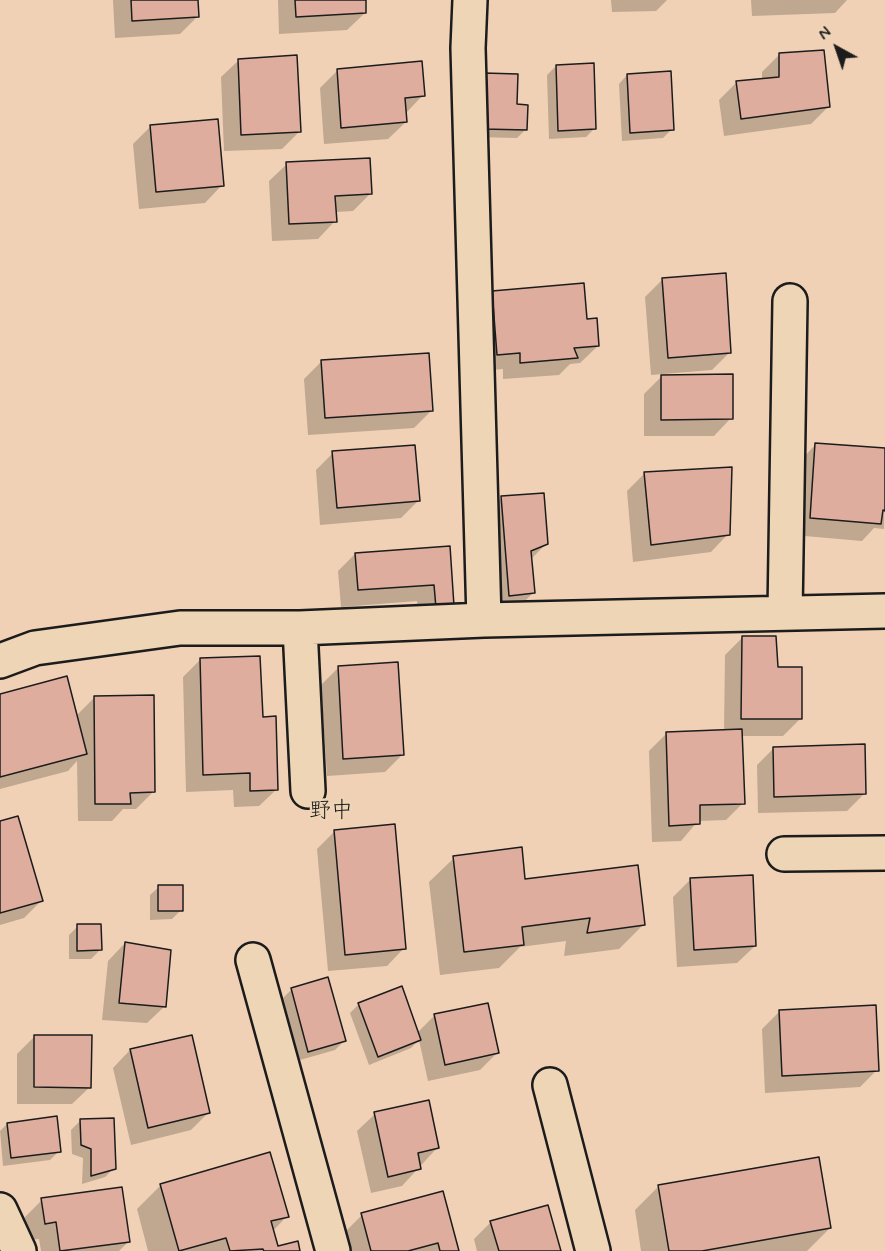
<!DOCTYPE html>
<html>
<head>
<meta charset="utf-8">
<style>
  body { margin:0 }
  #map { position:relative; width:885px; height:1251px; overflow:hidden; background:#f0d1b5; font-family:Mynerve,sans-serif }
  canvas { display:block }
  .north { position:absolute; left:807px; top:18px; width:60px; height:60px; -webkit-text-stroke:4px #eed5b6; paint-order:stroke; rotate:320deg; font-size:16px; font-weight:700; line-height:24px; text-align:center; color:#1c1c1c }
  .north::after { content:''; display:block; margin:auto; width:21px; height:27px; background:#1c1c1c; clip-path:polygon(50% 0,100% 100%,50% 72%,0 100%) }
</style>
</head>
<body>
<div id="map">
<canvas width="885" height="1251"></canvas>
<div class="north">N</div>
</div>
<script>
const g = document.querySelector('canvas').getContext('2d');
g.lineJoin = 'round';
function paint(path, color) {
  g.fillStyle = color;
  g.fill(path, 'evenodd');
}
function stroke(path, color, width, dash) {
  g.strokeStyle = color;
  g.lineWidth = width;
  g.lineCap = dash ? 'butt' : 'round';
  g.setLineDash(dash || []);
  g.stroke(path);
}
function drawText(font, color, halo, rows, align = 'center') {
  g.font = font + ' Mynerve,"Klee One",sans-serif';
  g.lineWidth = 5;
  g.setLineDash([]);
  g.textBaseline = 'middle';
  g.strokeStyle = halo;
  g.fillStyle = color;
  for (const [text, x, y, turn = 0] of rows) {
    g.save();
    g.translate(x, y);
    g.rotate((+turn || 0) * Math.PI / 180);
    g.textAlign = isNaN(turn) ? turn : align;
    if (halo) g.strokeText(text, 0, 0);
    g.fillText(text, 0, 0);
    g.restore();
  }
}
paint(new Path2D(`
  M113,0H197L198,16L180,34L115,38Z
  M278,0H364L365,13L347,30L279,34Z
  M611,0H667L656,11L612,12Z
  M751,0H847L835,13L752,16Z
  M779,55L829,106L811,124L724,136L719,100L736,83L762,80V72Z
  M239,60L300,131L282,149L224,151L221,77Z
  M556,66L595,128L586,137L549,139L547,75Z
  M338,70L423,95L406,113V122L388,139L324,144L320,88Z
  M627,75L672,129L663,138L622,141L619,84Z
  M516,106L526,129L517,138L475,137Z
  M151,126L222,185L205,203L139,209L133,144Z
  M287,164L371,193L353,211L335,212V221L318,239L272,241L269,181Z
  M663,279L730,352L712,370L651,375L645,297Z
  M492,293L586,321L598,346L580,363L570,364L559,375L503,379V369L480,371L475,310Z
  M322,361L431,411L414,428L308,435L304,379Z
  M661,377L731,418L714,436H644V394Z
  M816,444L885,450L884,529L874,528L862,541L793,535L799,462Z
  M333,453L418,501L401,518L320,525L316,470Z
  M645,473L728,534L711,552L633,562L627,491Z
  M502,498L546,544L531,559L533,593L516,610L492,612L485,515Z
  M449,548L452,606L419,624L417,601L341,607L338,571L355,554Z
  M742,638L776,668L800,719L783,736H741L743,803L726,820L698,821L681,841L652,842L649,751L667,733L724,731L725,655Z
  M200,660L261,718L277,789L259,806L234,807L233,790L186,792L183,677Z
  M338,668L403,754L385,772L327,776L321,685Z
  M0,695L75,717L94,698L154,791L136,809H123L112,821H78L77,761L68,771L0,789Z
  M774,748L865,793L847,811L758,813L757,765Z
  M0,823L41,901L24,918L0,925Z
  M335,831L404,948L387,966L328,971L317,849Z
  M454,858L524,881L643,925L619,949L564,956L566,941L520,947L499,968L440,975L429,882Z
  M691,879L755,946L737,963L677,967L673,897Z
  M159,887L181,910L172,919L150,920V895Z
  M78,926L100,950L91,959H69V935Z
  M125,943L165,1006L147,1023L102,1020L108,961Z
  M292,989L344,1041L335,1050L300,1060L283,998Z
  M359,1004L417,1033L435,1015L497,1053L480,1070L428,1081L419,1040L411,1048L369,1065L350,1013Z
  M779,1012L877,1070L860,1087L765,1093L762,1029Z
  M35,1036L90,1087L72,1104H17V1054Z
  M191,1037L208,1113L191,1130L131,1145L113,1068L130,1050Z
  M375,1114L437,1148L402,1186L371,1193L357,1131Z
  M80,1121L114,1168L105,1177L82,1184L83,1158L72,1154L71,1130Z
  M7,1124L59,1151L50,1160L3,1166L0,1131Z
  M161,1185L287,1216L272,1232L277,1248L299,1251H148L137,1209Z
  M659,1186L830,1228L807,1251H641L635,1210Z
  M442,1193L458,1251H350L345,1232L362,1215Z
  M42,1200L128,1242L119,1251H41L39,1239L28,1240L25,1217Z
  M491,1222L559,1251H477L474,1239Z`), '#0003');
const building = new Path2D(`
  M131,0H198L199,17L132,21Z
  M295,0H366V13L296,17Z
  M824,50L830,107L741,119L736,81L779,77V53Z
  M297,55L301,132L241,135L238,59Z
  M422,61L425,96L405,98L407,122L341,128L337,69Z
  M594,63L596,129L558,131L556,65Z
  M671,71L674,130L630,133L627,74Z
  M484,73L518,74L517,104L528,105L527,130L483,129Z
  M218,119L224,186L156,192L150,125Z
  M370,158L372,194L335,196L337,222L289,224L286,162Z
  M726,273L731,353L668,358L662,278Z
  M584,283L587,319L597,318L599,346L574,348L578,358L520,363V353L497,355L492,291Z
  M429,353L433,411L325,418L321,360Z
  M733,374V419L661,420V375Z
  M815,443L885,448V511L883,510L881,524L810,518Z
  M415,445L420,501L337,508L332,451Z
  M732,467L730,535L651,545L644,472Z
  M544,493L548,544L531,551L535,593L509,596L501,496Z
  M450,546L454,606L436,608L434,585L358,590L355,553Z
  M742,636H776L778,667H802V719H741Z
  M260,656L263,717L276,716L278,790L250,791V773L203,775L200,658Z
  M398,662L404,755L343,759L338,666Z
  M67,676L87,754L0,777V694Z
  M154,695L155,792L130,793L131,804H95L94,696Z
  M742,729L745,804L700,805V824L669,826L666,732Z
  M865,744L866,794L774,797L773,747Z
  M18,816L43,901L0,913V821Z
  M395,824L406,949L345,955L334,830Z
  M522,847L525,879L638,865L645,925L587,933L590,918L522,927L524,945L464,952L453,856Z
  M753,875L756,946L694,950L690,878Z
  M158,885H183V911H158Z
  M77,924H101L102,950L77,951Z
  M125,942L171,950L166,1007L119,1003Z
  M328,977L346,1041L308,1052L291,988Z
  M402,986L421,1040L378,1057L358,1003Z
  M488,1003L499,1053L445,1065L434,1014Z
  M876,1005L879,1071L782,1076L779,1010Z
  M34,1035H92L91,1088L34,1087Z
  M192,1035L210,1113L148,1128L130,1049Z
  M429,1100L439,1148L418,1153L421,1169L388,1177L374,1112Z
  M57,1116L61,1152L11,1158L7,1123Z
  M114,1118L116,1169L91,1176V1149L81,1145L80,1119Z
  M270,1152L289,1217L271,1221L278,1246L298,1241L300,1251H264L263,1249L230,1251L226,1238L179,1251L160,1184Z
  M819,1157L831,1228L702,1251H669L658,1185Z
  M122,1187L130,1242L60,1251L56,1222L45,1224L41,1198Z
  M443,1191L459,1251H440L438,1243L408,1251H371L361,1213Z
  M548,1205L561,1251H499L490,1221Z`);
paint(building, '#dead9d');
stroke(building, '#1c1c1c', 1.5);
const minor = new Path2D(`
  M470,0L468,48L484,620
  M785,613L790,301
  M300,628L308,791
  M0,661L35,648L180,628H300L484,620L885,611
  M784,854L885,853
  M253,960L333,1251
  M550,1085L593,1251
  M0,1210L19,1251`);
stroke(minor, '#1c1c1c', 38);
stroke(minor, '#eed5b6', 33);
drawText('22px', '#1c1c1c', '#eed5b6', [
  ["野中",331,812]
]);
</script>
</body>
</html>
